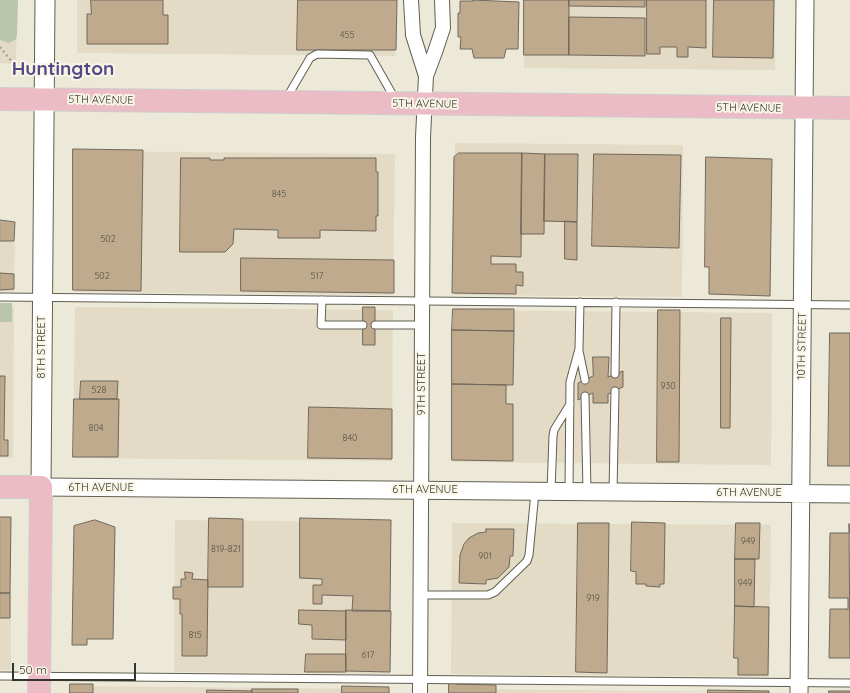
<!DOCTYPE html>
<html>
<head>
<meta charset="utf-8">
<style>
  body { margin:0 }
  #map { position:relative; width:850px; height:693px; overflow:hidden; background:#ece9d8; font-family:Quicksand,sans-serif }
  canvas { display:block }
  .scale { position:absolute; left:12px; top:663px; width:124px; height:18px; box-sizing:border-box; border:2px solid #34332d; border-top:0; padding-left:5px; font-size:12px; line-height:14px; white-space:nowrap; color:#34332d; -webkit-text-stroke:3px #f9f6e6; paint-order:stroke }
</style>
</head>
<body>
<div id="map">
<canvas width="850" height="693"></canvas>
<div class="scale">50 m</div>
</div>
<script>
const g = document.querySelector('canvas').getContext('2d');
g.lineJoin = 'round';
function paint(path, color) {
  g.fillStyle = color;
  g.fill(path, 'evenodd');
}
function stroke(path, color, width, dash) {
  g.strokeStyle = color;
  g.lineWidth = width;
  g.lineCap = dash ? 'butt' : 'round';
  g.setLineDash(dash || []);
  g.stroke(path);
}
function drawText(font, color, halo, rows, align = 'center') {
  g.font = font + ' Quicksand,sans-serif';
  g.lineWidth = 4;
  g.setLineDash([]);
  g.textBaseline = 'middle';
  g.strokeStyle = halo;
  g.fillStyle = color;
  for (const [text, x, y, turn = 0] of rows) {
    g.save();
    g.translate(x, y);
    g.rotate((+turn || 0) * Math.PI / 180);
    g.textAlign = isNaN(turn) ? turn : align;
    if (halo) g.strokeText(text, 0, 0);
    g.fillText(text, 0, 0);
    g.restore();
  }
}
paint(new Path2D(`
  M0,0H17L16,64L0,63Z
  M77,0H396L395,56L77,53Z
  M525,0H775V70L524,68Z
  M455,143L683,145L682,297L454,295Z
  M76,151L395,154L393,295L75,292Z
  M0,223H15L14,292L0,291Z
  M0,306H14L13,458H0Z
  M75,307L393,310L392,461L73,458Z
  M454,310L772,313L771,465L453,462Z
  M175,520L391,522L390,674L174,672Z
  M452,523L771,525L769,677L451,674Z
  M0,594H11V670H0Z
  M71,686L390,689V693H71Z
  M451,689L769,692L451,693Z`), '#e3dbc5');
paint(new Path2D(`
  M0,0H18L17,35L16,39L9,43L0,40Z
  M0,303H12V322H0Z`), '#bbc5ac');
const building = new Path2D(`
  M91,0H163V15H168V44H87V14H91Z
  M298,0H397L396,50H297Z
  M473,0L519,2L518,49H506L504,58H474L472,49H460L461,37H458V13H460V1H473Z
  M524,0H569V55H524Z
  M569,0H645V7L569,6Z
  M647,0H706V48L688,47V57H677V47H660V54H647Z
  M714,0H774L773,58L713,57Z
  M569,17L645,18V56L569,55Z
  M73,149L143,150L141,291L73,290Z
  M459,153H522L521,257L491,256V264H516V272H523V286L516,285V294L452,293L454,157Z
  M522,153L545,154L544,234H521Z
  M545,154H578L577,222L544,221Z
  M594,154L681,155L679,248L592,246Z
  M706,157L772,159L770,296L709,294V267H705Z
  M181,158H210V160H224V158H376V172H378V216H376V231L320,230V238H278V230L234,229L233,244L225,252H180Z
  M0,220L15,222L14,241H0Z
  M565,221L577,222V260L565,259Z
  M241,258L394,260V293L241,291Z
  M0,273L14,274V289L0,290Z
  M363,307H375V345H363Z
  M453,309H514V331L452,330Z
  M658,310H680L679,462H657Z
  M721,318H731L730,428H721Z
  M452,330L514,331L513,385L452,384Z
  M830,333H850V466H828Z
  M593,357H609L608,377L623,371V387L608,394V403H593V393L578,400V383L593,376Z
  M0,376H5L4,440H8V456H0Z
  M81,381H118L117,399H80Z
  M452,384L506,385V404H513V461L452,460Z
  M74,399H119L118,457H73Z
  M309,407L392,409V459L308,458Z
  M0,517H11L10,593H0Z
  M209,518L243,519V587H208Z
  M300,518L391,520L390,611H352L353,596L322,595V604H313V585H322V579L300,578Z
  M95,520L115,527L113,639H87V645H72L74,526Z
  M632,522L665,523L664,584H660V587L646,586V584H636V572L631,571Z
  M578,523H609L607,673L576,672Z
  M736,523H760L759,559H735Z
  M849,524L850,658H829L830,609H848V598H829L830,533H849Z
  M486,529H514L513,556H510L509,567L498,578L486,580V584L459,583L460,555L464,544L469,538L478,533L486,532Z
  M735,559H755L754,607L735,606Z
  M185,572L193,573L192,579L208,580L207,656H182V614H180V599H173V587H181V579H185Z
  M0,593H10V618H0Z
  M735,606L769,607L768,675H738V658H734Z
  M299,610L346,611V640L312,639V625L299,624Z
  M346,610L391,611L390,672L346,671Z
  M306,654H346V672H305Z
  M449,683H456V684L496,685V693H449Z
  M70,684H93V693H70Z
  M342,686L389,687V693H342Z
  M252,689H298V693H252Z
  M207,690L252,691V693H207Z
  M708,690L769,691V693H708Z
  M829,691H850V693H829Z`);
paint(building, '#bfaa8e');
stroke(building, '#71685c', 1);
const service = new Path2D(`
  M286,99L310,58L317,54L370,55L395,99
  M0,297L850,305
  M322,300L321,325H363
  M375,325H422
  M579,351L585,380
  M615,374L616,302
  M585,396L587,491
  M551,491L553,436L554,430L570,404
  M569,491L570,382L579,349L580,302
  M613,492L615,391
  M420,595H488L495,592L527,561L529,555L535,492
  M0,676L850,683`);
const minor = new Path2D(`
  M411,0L413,35L426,76
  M420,693L423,137L426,76L435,52L443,28L442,0`);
const tertiary = new Path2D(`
  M41,487L850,494
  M799,693L805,0`);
const secondary = new Path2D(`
  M41,487L45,0`);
const primary = new Path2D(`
  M0,99L850,108
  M0,487H41L39,693`);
stroke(service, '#625f52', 9);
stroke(minor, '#625f52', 16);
stroke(tertiary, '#625f52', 19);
stroke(secondary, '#625f52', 21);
stroke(primary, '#cececd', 24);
stroke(new Path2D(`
  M0,47L17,68`), '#a8a599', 2.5, [2, 3]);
stroke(service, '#fff', 7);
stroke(minor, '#fff', 14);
stroke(tertiary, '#fff', 17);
stroke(secondary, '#fff', 19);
stroke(primary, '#ecbcc6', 22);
drawText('9px', '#575145', null, [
  ["455",347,35],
  ["845",279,194],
  ["502",108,239],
  ["502",102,276],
  ["517",317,276],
  ["930",668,386],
  ["528",99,390],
  ["804",96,428],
  ["840",350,438],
  ["949",748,541],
  ["819-821",226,549],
  ["901",485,556],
  ["949",745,583],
  ["919",593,598],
  ["815",195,635],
  ["617",368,655]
]);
drawText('11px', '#34332d', '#f9f6e6', [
  ["5TH AVENUE",101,100,1],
  ["5TH AVENUE",425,104,1],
  ["5TH AVENUE",749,108,1],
  ["10TH STREET",802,346,-89],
  ["8TH STREET",42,347,-90],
  ["9TH STREET",422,384,-90],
  ["6TH AVENUE",101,488],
  ["6TH AVENUE",425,490],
  ["6TH AVENUE",749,493]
]);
drawText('bold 19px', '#544987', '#f9f6e6', [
  ["Huntington",63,69]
]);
</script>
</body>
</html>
